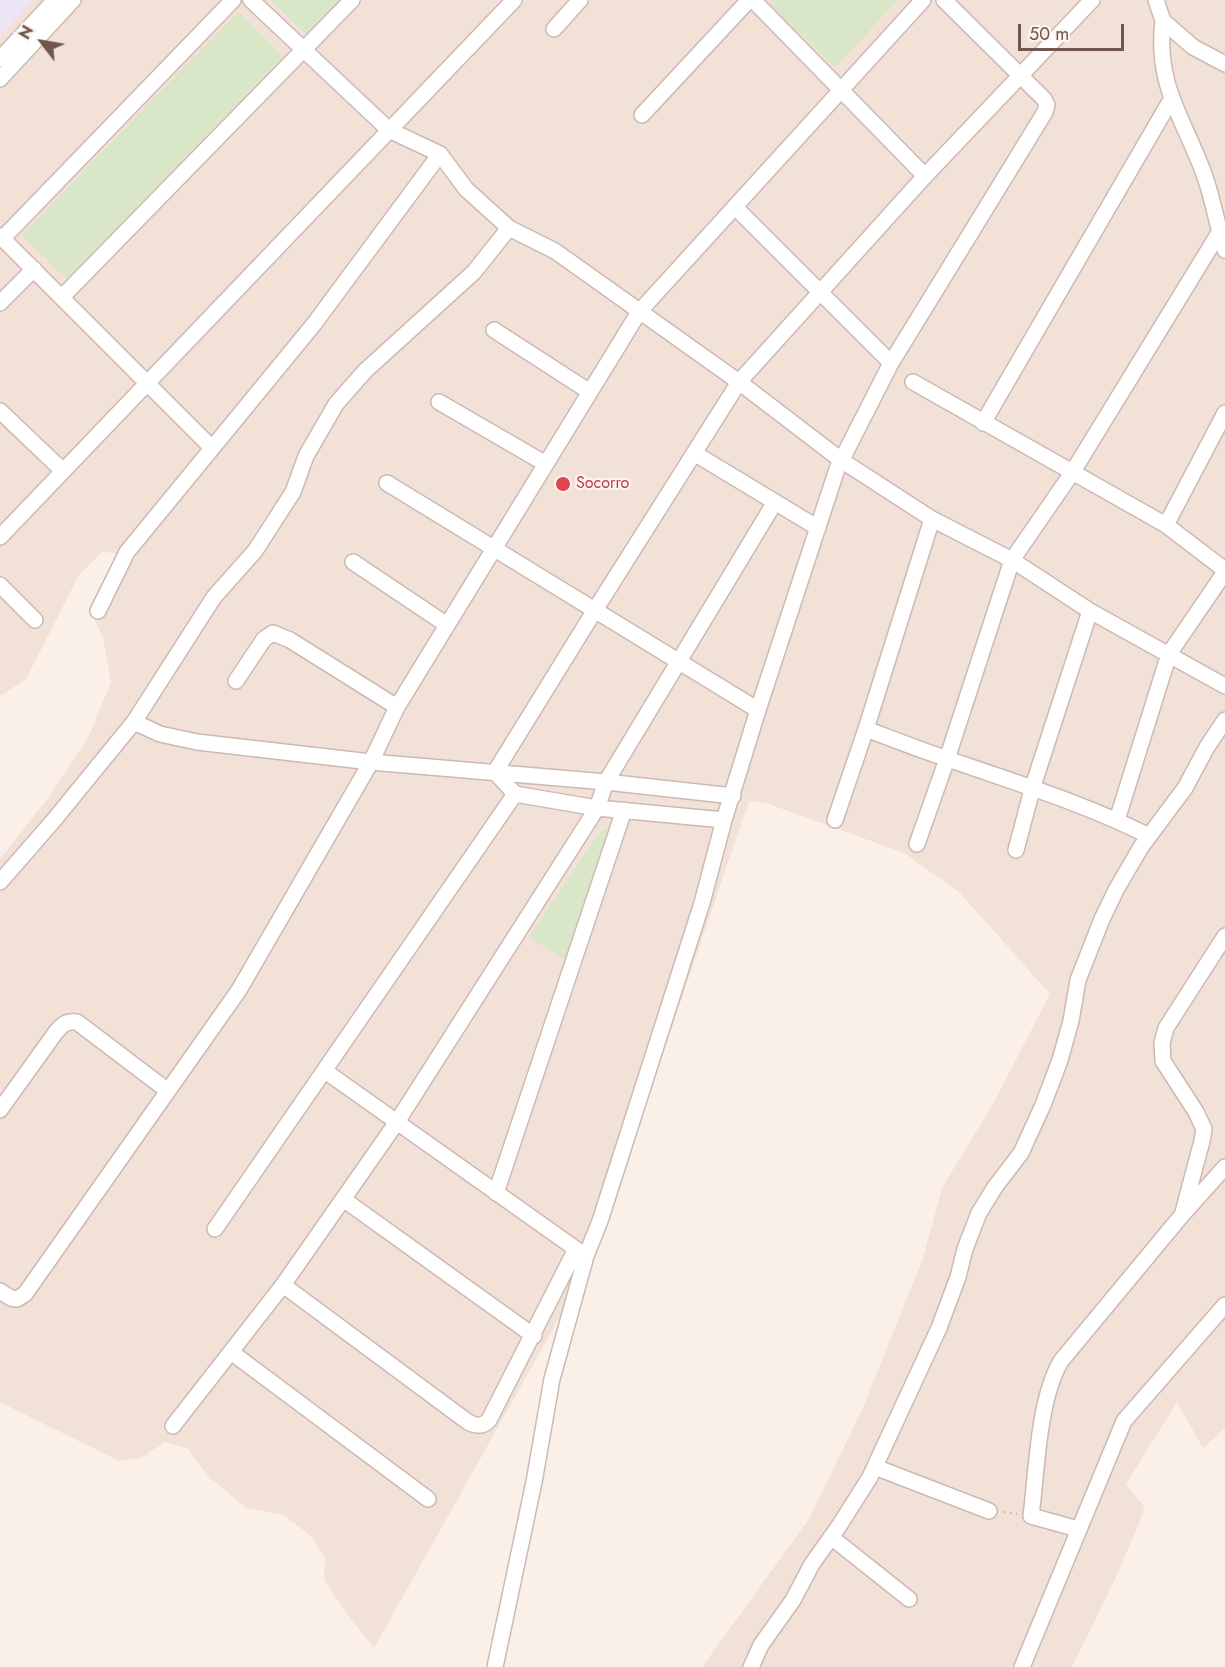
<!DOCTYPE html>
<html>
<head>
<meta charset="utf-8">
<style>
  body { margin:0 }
  #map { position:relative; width:1225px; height:1667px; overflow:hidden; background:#faf0e8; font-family:Jost,sans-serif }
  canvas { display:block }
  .north { position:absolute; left:12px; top:12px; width:60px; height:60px; -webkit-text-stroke:4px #fdf5ee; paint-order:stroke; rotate:301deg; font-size:16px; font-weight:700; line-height:24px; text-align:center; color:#71554f }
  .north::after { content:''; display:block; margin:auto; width:21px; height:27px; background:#71554f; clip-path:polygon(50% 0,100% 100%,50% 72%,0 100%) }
  .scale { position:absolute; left:1018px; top:24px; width:106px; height:27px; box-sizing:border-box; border:3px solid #71554f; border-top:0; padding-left:8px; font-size:18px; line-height:21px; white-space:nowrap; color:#71554f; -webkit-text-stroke:4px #fdf5ee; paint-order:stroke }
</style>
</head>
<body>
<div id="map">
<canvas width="1225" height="1667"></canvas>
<div class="north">N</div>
<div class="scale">50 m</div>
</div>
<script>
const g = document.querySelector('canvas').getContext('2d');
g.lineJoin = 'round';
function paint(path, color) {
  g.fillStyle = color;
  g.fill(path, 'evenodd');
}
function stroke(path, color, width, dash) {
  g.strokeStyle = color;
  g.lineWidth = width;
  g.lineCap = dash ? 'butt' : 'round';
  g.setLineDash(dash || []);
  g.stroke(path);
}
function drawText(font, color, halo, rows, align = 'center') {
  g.font = font + ' Jost,sans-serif';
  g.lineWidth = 4.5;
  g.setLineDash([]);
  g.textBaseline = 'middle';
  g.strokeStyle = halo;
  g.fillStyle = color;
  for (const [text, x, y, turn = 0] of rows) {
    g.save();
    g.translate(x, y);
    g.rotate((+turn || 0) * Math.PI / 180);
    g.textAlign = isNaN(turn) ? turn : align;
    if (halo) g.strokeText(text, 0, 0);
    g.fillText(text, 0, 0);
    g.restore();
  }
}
paint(new Path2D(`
  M0,0H1225V1428L1203,1448L1177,1402L1126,1484L1145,1508L1117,1575L1072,1667H702L809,1519L862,1410L923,1258L943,1186L993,1104L1050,994L960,893L904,853L766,803L749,801L594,1256L374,1648L350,1618L324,1580L325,1558L312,1537L284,1515L246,1508L209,1477L187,1448L165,1442L141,1458L119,1461L0,1402V859L51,794L89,736L111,682L103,638L94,618L99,593L113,568L116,553L102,552L79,575L26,679L0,696Z`), '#f1e1d7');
paint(new Path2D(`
  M0,0H34L0,36Z`), '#ede5f6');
paint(new Path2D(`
  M270,0H343L308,36Z
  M773,0H898L835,67L770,4Z
  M238,12L283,56L67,279L22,235Z
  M604,829H609L614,831L577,966L529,937L598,835Z`), '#d9e6c8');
const minor = new Path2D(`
  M251,0L389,130L440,154L466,189L509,228L555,251L739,382L841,460L932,519L1012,560L1090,611L1225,686
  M753,0L925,176
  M1156,0L1163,21L1193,47L1225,64
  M1163,21C1155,85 1184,119 1204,174C1213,199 1217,225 1225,250
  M554,29L580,0
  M0,59L55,0
  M0,79L73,0
  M642,115L749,0
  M735,207L891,363
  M0,236L212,448
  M2,239L233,0
  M62,297L352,0
  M0,303L34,269
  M494,330L590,392
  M913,382L1166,525L1225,570
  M439,402L546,464
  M0,411L63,471
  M983,423L1172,98
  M694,453L818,528
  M387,483L758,710
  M1166,525L1225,413
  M0,537L514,0
  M353,562L447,625
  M0,585L35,620
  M98,611L127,552L314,324L440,154
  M236,681L264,639L273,633L290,640L397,707
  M134,722L160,734L197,742L371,762L606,782L733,796
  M866,729C893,739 920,750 948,759C1016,783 1084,803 1149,836
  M495,772L595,610L739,382L925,176L1092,0
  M495,772L515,794L597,808L606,782L775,502
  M835,820L866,729L932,519
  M1117,820L1169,654L1225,572
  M917,844L947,759L1012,560L1072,473L1219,233
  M1016,850L1033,786L1090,611
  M0,882L54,820L134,722L214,597L255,551L293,492L306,456L336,404L365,371L474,272L509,228
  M325,1071L583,1254
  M0,1110L56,1032C63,1024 66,1021 77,1022L168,1091
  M496,1193L624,810
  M343,1199L534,1336
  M1183,1212L1202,1141L1204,1129L1196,1112L1163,1061L1162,1043L1166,1028L1225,936
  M215,1229L515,794
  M283,1285L468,1422C476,1426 483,1427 489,1420L576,1249
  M0,1291L11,1298L17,1299L25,1294L239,990L371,762L397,707L639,312L923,0
  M231,1352L428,1499
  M173,1426L283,1285L397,1122L597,808L724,820
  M875,1467L989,1511
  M1078,1529L1031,1516C1037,1470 1038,1400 1061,1361L1182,1215L1225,1167
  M831,1537L909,1599
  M495,1667L534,1482L552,1379L586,1256L600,1221L702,903L724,820L758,710L837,469L891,363L1045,112L1047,105L1044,99L944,0
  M751,1667L761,1645L793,1600L812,1564L839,1526L870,1477L939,1328L958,1277L965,1249L979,1213L995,1187L1021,1153L1043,1105L1060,1060L1071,1021L1078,980L1102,919L1116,890L1141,847L1185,788L1207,747L1225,720
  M1022,1667L1124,1421L1225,1305`);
stroke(minor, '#cdb9b2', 18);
stroke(new Path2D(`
  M1004,1512L1017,1514`), '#d1afa6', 2, [1.5, 4.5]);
stroke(minor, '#fff', 15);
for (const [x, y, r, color] of [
  [563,484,8,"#e0444e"]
]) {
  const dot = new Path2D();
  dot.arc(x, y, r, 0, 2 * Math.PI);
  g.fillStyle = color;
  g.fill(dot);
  stroke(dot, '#fdf5ee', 2);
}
drawText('16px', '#be3a42', '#fdf5ee', [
  ["Socorro",576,484]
], 'left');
</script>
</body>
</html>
